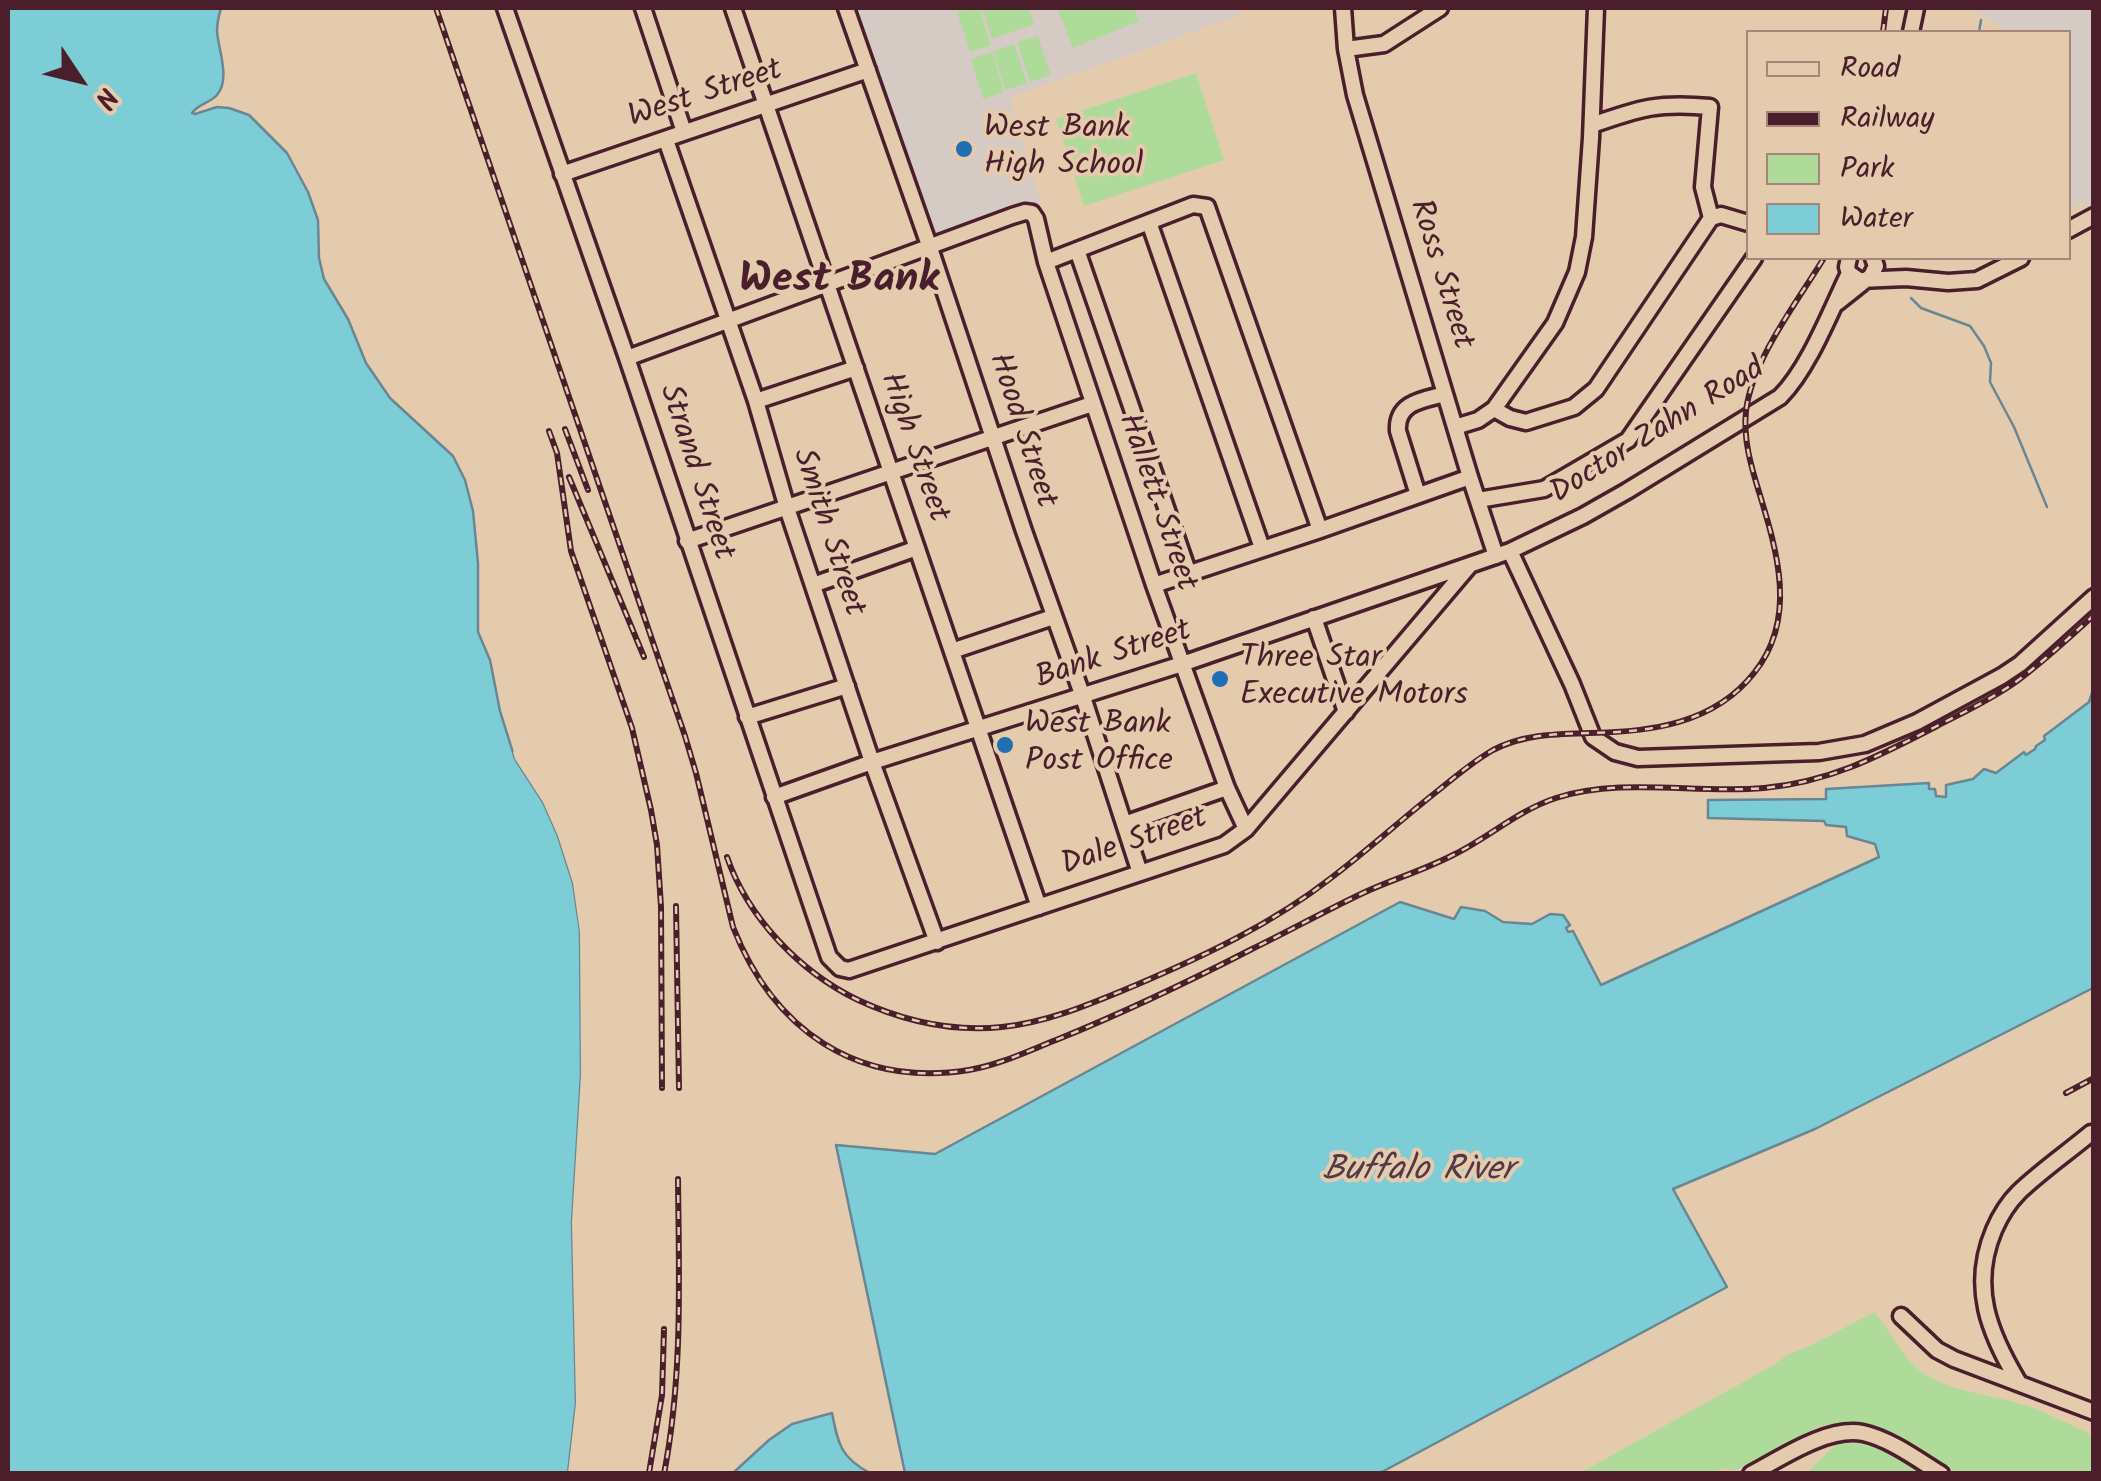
<!DOCTYPE html>
<html>
<head>
<meta charset="utf-8">
<style>
  body { margin:0 }
  #map { position:relative; width:2101px; height:1481px; overflow:hidden; background:#e5cbad; font-family:Kalam,sans-serif }
  canvas { display:block }
  .frame { position:absolute; inset:0; border:10px solid #4a1f2b; pointer-events:none }
  .legend { position:absolute; left:1746px; top:30px; width:325px; height:230px; box-sizing:border-box; background:#e5cbad; border:2px solid #a78679; margin:0; padding:12px 18px; list-style:none; font-size:30px; color:#4a1f2b }
  .legend li { display:flex; align-items:center; gap:20px; height:50px }
  .legend b { width:50px; border:2px solid #a78679 }
  .north { position:absolute; left:30px; top:30px; width:100px; height:100px; -webkit-text-stroke:8px #e5cbad; paint-order:stroke; rotate:125deg; font-size:28px; font-weight:700; line-height:40px; text-align:center; color:#4a1f2b }
  .north::after { content:''; display:block; margin:auto; width:35px; height:45px; background:#4a1f2b; clip-path:polygon(50% 0,100% 100%,50% 72%,0 100%) }
</style>
</head>
<body>
<div id="map">
<canvas width="2101" height="1481"></canvas>
<div class="frame"></div>
<ul class="legend">
<li><b style="height:12px;background:#e5cbad"></b>Road</li>
<li><b style="height:12px;background:#4a1f2b"></b>Railway</li>
<li><b style="height:28px;background:#aedb9a"></b>Park</li>
<li><b style="height:28px;background:#7dcdd7"></b>Water</li>
</ul>
<div class="north">N</div>
</div>
<script>
const g = document.querySelector('canvas').getContext('2d');
g.lineJoin = 'round';
function paint(path, color) {
  g.fillStyle = color;
  g.fill(path, 'evenodd');
}
function stroke(path, color, width, dash) {
  g.strokeStyle = color;
  g.lineWidth = width;
  g.lineCap = dash ? 'butt' : 'round';
  g.setLineDash(dash || []);
  g.stroke(path);
}
function drawText(font, color, halo, rows, align = 'center') {
  g.font = font + ' Kalam,sans-serif';
  g.lineWidth = 8;
  g.setLineDash([]);
  g.textBaseline = 'middle';
  g.strokeStyle = halo;
  g.fillStyle = color;
  for (const [text, x, y, turn = 0] of rows) {
    g.save();
    g.translate(x, y);
    g.rotate((+turn || 0) * Math.PI / 180);
    g.textAlign = isNaN(turn) ? turn : align;
    if (halo) g.strokeText(text, 0, 0);
    g.fillText(text, 0, 0);
    g.restore();
  }
}
paint(new Path2D(`
  M854,8H1237L1240,15L1010,97L1040,201L935,241Z
  M1973,8H2093L2094,206L2088,209L2083,202L2069,210L2068,32H2007Z`), '#d6cac4');
paint(new Path2D(`
  M973,8H979L991,45L970,52L957,12Z
  M982,8H1028L1034,24L992,39Z
  M1057,8H1134L1139,21L1073,48Z
  M1038,36L1051,75L1030,82L1017,42Z
  M1014,44L1027,83L1006,90L993,51Z
  M992,52L1004,92L983,99L971,59Z
  M1196,73L1224,160L1084,206L1056,119Z
  M1874,1312C1891,1331 1902,1358 1923,1373C1951,1392 1989,1394 2021,1404C2045,1411 2070,1425 2093,1435V1473H1957L1898,1435L1883,1429L1846,1423L1820,1426L1734,1471L1720,1468L1716,1474L1580,1473L1772,1366L1789,1354L1818,1342Z
  M1856,1442L1876,1445L1928,1474H1809L1813,1466L1837,1444Z`), '#aedb9a');
const water = new Path2D(`
  M8,8H221C219,15 217,23 217,31C218,49 231,79 217,95C210,103 198,104 192,113L195,114L217,107L229,108L249,115L287,153L308,192L318,220L319,258L324,279L348,319L366,363L390,398L453,456L465,480L473,511L478,563V632L490,660L500,711L515,759L543,802L558,836L573,883L580,931L581,1075L572,1222L576,1403L568,1473L8,1474Z
  M2093,690V988L1815,1129L1673,1189L1727,1287L1380,1473H905L836,1145L935,1154L1400,902L1454,919L1461,907L1485,911L1503,922L1532,924L1550,914L1563,915L1570,925L1566,928L1568,932L1573,931L1601,985L1879,857L1875,844L1847,836L1846,827L1826,825L1824,821L1708,818V800L1826,799V789L1929,783V789H1935L1936,796L1946,797V785L1973,779L1984,769L1996,773L2024,752L2026,755L2035,749L2036,746L2045,740L2044,736L2089,702Z
  M832,1413C838,1444 841,1458 870,1473H733L769,1440L792,1424Z`);
paint(water, '#7dcdd7');
stroke(water, '#698792', 2.5);
paint(new Path2D(`
  M517,748L532,779L547,800L563,834L577,882L585,931V1075L577,1222L581,1403L573,1474L568,1473L576,1403L572,1222L581,1075L580,932L573,883L558,836L543,802L515,759L513,752Z`), '#e5cbad');
stroke(new Path2D(`
  M1979,32L1981,20
  M1913,259L1914,258
  M1911,298L1921,308L1970,326L1984,346L1991,363L1990,382L2014,427L2047,507`), '#698792', 2.5);
const minor = new Path2D(`
  M505,8L627,358L829,957L840,968L849,970L1224,845L1246,829L1470,565
  M643,8L684,132
  M733,8L1039,907
  M846,8L930,248L1024,531L1083,697L1140,873
  M1343,8L1346,49L1355,95L1470,477L1496,556
  M1911,32L1916,8
  M1346,49L1384,44L1440,8
  M1592,125C1640,108 1659,102 1710,107L1703,187L1711,218
  M666,140L756,401L787,508L872,762L937,942
  M562,174L868,70
  M1149,222L1262,548
  M2068,230L2094,216
  M1077,250L1189,574
  M1849,258L1847,267L1849,273L1859,280L1906,278L1948,282L1977,280L2021,258
  M1046,262L1193,205L1207,207L1320,530
  M1837,303L1871,276L1876,266L1873,258
  M627,358L1012,216L1025,212L1032,213L1036,219L1046,262L1154,585L1227,788L1246,829
  M756,401L856,368
  M1494,409L1510,418L1526,422L1574,407L1596,389L1711,218L1721,215L1748,223
  M1455,427L1478,420L1494,409L1555,323L1577,272L1584,237L1591,138L1596,8
  M1418,495L1398,431C1396,402 1423,400 1445,394
  M1478,500L1544,489L1628,440L1754,258
  M687,541L1092,404
  M1510,551L1572,684L1593,737L1615,752L1638,758L1819,752L1865,744L1917,722L2002,676L2020,664L2094,597
  M813,585L917,548
  M1154,585L1320,530L1470,477
  M1314,618L1346,712
  M952,651L1053,617
  M747,717L847,686
  M774,797L872,762L1182,664L1510,551L1583,516L1627,491L1780,397C1809,368 1831,310 1849,273
  M1124,824L1227,788
  M1901,1316L1937,1350L1954,1359L2094,1412
  M2019,1383C1989,1333 1970,1287 1994,1230C2000,1216 2008,1203 2019,1192C2041,1171 2067,1153 2091,1133
  M1751,1474C1781,1458 1828,1426 1863,1433C1890,1439 1917,1459 1941,1474`);
stroke(minor, '#4a1f2b', 21);
stroke(minor, '#e5cbad', 14);
const rail = new Path2D(`
  M436,8L685,736L696,773L733,927C773,1029 856,1088 969,1070C999,1065 1028,1051 1056,1040C1123,1013 1188,982 1252,949C1289,931 1325,911 1363,893C1393,879 1425,870 1455,854C1489,837 1519,810 1556,798C1622,777 1695,794 1764,788C1830,782 1879,756 1937,726C1964,712 1992,699 2017,681C2044,661 2069,638 2094,615
  M1883,32L1886,8
  M565,429L588,490
  M549,431L557,453L571,551L632,728L651,810L657,845L661,907L662,1088
  M569,477L644,657
  M727,857C748,918 800,972 858,1000C903,1021 953,1032 1002,1027C1050,1022 1092,1003 1136,985C1204,956 1272,924 1331,878C1368,850 1403,818 1440,789C1457,775 1474,761 1493,750C1524,734 1556,734 1590,733C1650,732 1714,724 1754,673C1798,619 1777,551 1759,492C1751,466 1743,439 1746,411C1752,360 1797,302 1824,258
  M676,906L679,1088
  M2066,1093L2094,1078
  M649,1473L662,1395L664,1329
  M664,1474C683,1376 679,1278 678,1179`);
stroke(rail, '#4a1f2b', 6);
stroke(rail, '#e5cbad', 2.5, [8]);
for (const [x, y, r, color] of [
  [964,149,10,"#1f6fb2"],
  [1220,679,10,"#1f6fb2"],
  [1005,745,10,"#1f6fb2"]
]) {
  const dot = new Path2D();
  dot.arc(x, y, r, 0, 2 * Math.PI);
  g.fillStyle = color;
  g.fill(dot);
  stroke(dot, '#e5cbad', 4);
}
drawText('32px', '#4a1f2b', '#e5cbad', [
  ["West Street",706,96,-18],
  ["Ross Street",1439,275,73],
  ["Hood Street",1020,431,72],
  ["Doctor Zahn Road",1659,433,-32],
  ["High Street",912,448,71],
  ["Strand Street",694,473,72],
  ["Hallett Street",1155,503,71],
  ["Smith Street",826,533,72],
  ["Bank Street",1114,657,-18],
  ["Dale Street",1135,844,-19]
]);
drawText('32px', '#4a1f2b', '#e5cbad', [
  ["West Bank",984,131],
  ["High School",984,168],
  ["Three Star",1240,661],
  ["Executive Motors",1240,698],
  ["West Bank",1025,727],
  ["Post Office",1025,764]
], 'left');
drawText('italic 35px', '#523945', '#e5cbad', [
  ["Buffalo River",1418,1173]
]);
drawText('bold 42px', '#4a1f2b', '#e5cbad', [
  ["West Bank",839,284]
]);
</script>
</body>
</html>
